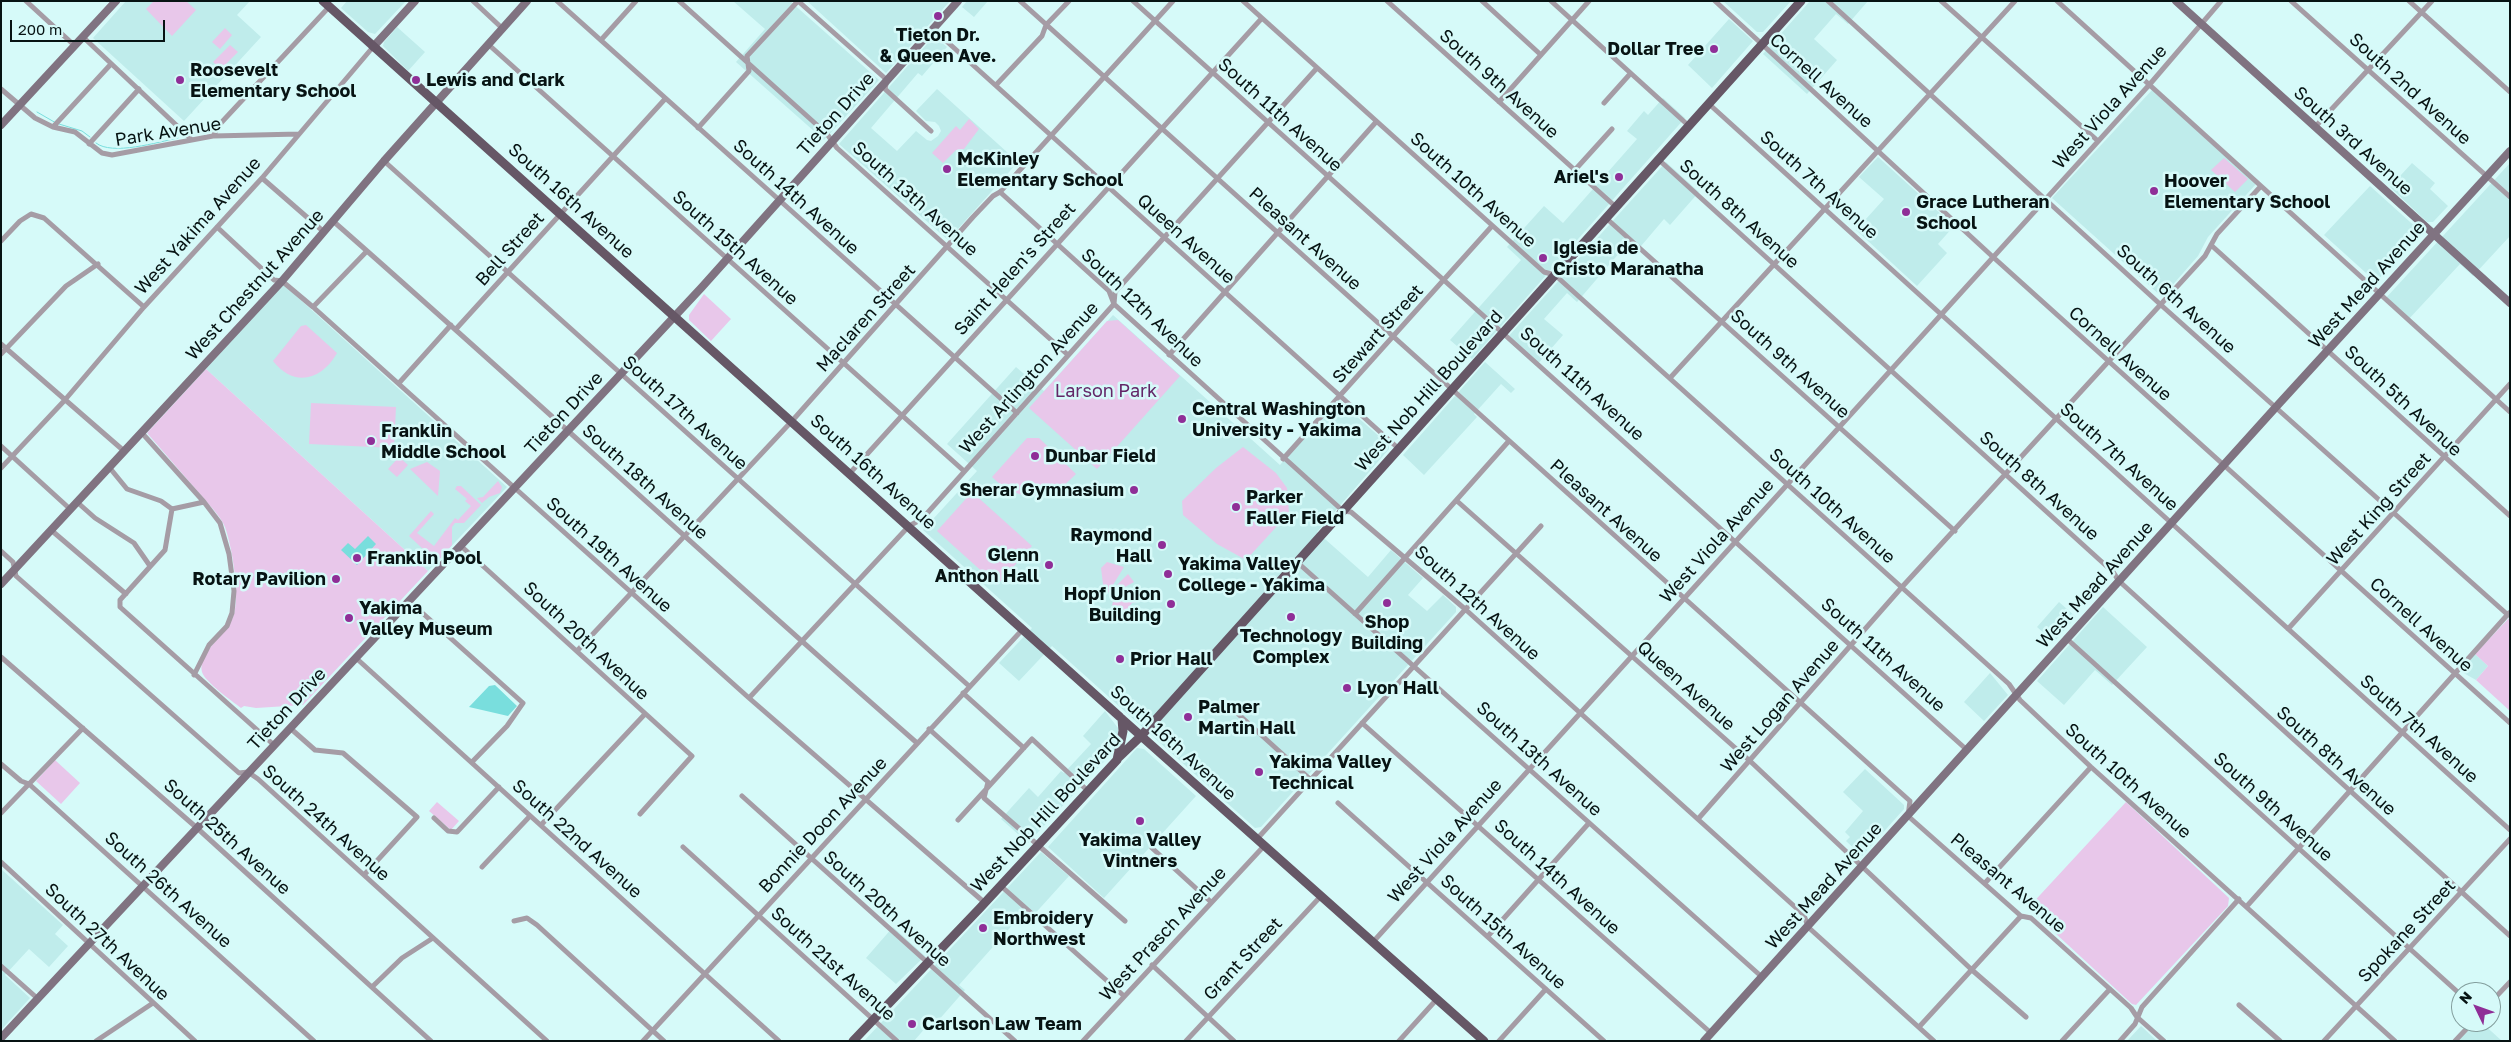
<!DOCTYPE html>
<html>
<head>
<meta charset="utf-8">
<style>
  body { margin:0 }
  #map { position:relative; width:2511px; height:1042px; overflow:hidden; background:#d6faf9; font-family:"Golos Text",sans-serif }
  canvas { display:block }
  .frame { position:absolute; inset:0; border:2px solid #071313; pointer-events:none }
  .north { position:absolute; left:2451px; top:982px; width:50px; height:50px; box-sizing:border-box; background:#d6faf9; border:1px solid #839e9d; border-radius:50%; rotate:312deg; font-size:14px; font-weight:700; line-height:20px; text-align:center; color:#071313 }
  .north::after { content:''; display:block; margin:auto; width:18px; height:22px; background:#8f2e97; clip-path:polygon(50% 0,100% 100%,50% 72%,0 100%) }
  .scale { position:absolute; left:10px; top:20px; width:155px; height:22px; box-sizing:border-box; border:2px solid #071313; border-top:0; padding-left:6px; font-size:15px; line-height:18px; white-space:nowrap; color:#071313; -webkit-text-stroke:4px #d6faf9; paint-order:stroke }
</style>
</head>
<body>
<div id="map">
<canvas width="2511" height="1042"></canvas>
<div class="frame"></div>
<div class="north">N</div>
<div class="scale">200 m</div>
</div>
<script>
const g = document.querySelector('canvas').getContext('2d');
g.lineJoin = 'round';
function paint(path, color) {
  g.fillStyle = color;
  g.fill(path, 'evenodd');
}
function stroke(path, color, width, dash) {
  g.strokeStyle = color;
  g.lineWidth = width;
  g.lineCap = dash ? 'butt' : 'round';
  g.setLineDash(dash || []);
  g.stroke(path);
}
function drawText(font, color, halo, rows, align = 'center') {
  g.font = font + ' "Golos Text",sans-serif';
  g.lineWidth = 5;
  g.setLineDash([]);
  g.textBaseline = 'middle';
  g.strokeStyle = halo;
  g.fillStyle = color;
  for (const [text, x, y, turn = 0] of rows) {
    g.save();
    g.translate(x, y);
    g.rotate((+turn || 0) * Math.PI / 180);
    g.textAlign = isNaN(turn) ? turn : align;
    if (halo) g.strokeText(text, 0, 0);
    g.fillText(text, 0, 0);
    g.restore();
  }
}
paint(new Path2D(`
  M126,1H250L237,15L261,37L184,121L93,38Z
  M347,1H406L375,34L368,32L341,8Z
  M733,1H790L879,80L824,140L736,62L765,29Z
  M807,1H950L886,73Z
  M967,1H988L974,17L962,7Z
  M1723,1H1791L1763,32H1757Z
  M1810,1H1868L1848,24L1836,14L1814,39L1837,60L1807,94L1763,54Z
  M1729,19L1753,41L1712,88L1688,65Z
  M397,27L425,52L408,71L383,46L384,42Z
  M934,36L947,47L922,76L918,73L871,128L897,151L916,131L927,140L931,141L938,136L941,131L939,126L935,122L926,121L916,111L937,89L1018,162L948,240L839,144Z
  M2152,90L2256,184L2208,237L2198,256L2162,297L2052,198Z
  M1663,98L1685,118L1472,359L1450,340L1521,260L1507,247L1544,206L1563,223L1637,139L1627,131L1644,111L1648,115Z
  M1878,157L1954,226L1938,244L1947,253L1917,286L1856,230L1884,199L1859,177Z
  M1666,162L1699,192L1670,225L1664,219L1636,252L1627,244L1577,302L1567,293L1544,319L1563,335L1536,366L1506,339Z
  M2412,163L2435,183L2430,189L2448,206L2433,222H2427L2390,187Z
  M2510,163V236L2473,276L2460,264L2407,321L2384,300Z
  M2370,186L2419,230V235L2376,282L2324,235Z
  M283,284L507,487L428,571L206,369Z
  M1113,315L1280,465L1338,400L1389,445V449L1317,532L1368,577L1391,550L1423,578L1408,595L1427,611L1443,595L1456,607V612L1261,827L1255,828L1052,646L1019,681L999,663L1032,628L923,530L977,471L947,444L1016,367L1044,391Z
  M1485,362L1515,389L1511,393L1501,384L1474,414L1477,417L1424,475L1403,455Z
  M2059,602L2076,617L2054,642L2037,627Z
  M2103,607L2147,647L2112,685L2095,670L2064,705L2037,681Z
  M2475,654L2488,666L2476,680L2460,671Z
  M1990,673L2008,695L1984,721L1964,702Z
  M1105,711L1118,728L1119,739L1115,750L1028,843L1001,819L1029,788L1038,797L1061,771L1064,773L1091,744L1083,736Z
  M1137,748L1144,749L1196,796L1104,898L1048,847Z
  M1865,769L1904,805V809L1862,856L1846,841L1850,837L1845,832L1863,811L1843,792Z
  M1041,852L1069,876L1031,918L1024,912L959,985L965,990L937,1022L933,1019L914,1041H864Z
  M1,869L63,925L55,934L68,946L49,967L29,949L5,975L30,998L1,1030Z
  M893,927L925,956L896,984L866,958Z
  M2470,1022H2481L2502,1041H2453Z
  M2141,1026L2157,1041H2127Z`), '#bfeceb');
paint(new Path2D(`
  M154,1H186L196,10L172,36L146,9Z
  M225,28L232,35L220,49L212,42Z
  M230,45L238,52L221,69L213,62Z
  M969,119L979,129L964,149L956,150L943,163L932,153L956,126L960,130Z
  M2224,158L2248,179L2235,192L2211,170Z
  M704,294L731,319L711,341L689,320V315Z
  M1118,320L1180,376L1097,469L1029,408L1107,321Z
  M306,325L337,353C322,380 294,388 273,361L301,326Z
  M206,369L428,571L303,705L256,708L244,706L241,708C232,701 205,682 202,672C197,653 229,632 234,614C240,595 232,546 225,527C220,515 208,504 200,494C182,474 165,453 147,433Z
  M311,403L396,407L394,448L309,444Z
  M1027,438H1039L1076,474C1051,501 1019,504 992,477Z
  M1243,447L1276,473L1287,488L1289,513L1246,560L1217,544L1183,515L1182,501L1216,468Z
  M399,457L408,465L397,477L388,469Z
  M427,462L440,471L438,496L410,469Z
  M498,481L502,487L500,493L489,497L482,503L477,498L483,497Z
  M457,486H461L481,505L464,523H455L452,527V545L437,562L409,536L431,511L434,514L417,533L434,546L455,518L458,520L471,506L465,501L467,499L455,489Z
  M972,492L1032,546L997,585L937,531Z
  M1107,562L1124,567L1108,593L1104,592L1101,568Z
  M1128,574L1134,582L1114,593L1112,590Z
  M1148,590L1150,592L1142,601L1132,603L1125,612L1118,614L1112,605L1115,596Z
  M2510,617V711L2476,680L2488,666L2475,654Z
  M55,760L80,783L61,804L36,781Z
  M437,802L459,821L451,830L429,811Z
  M2126,802L2229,898L2228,906L2136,1005L2132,1004L2028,908Z`), '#e8c7ea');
paint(new Path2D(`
  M368,536L376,544L357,565L341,550L348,543L355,549Z
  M495,685L517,706L508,716L469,707L489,686Z`), '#79dedd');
stroke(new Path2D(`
  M37,112L56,123
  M59,124L82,131L90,137
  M96,143C112,156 158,142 178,138`), '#79dedd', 1);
stroke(new Path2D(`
  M26,1L75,46
  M473,1L503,29
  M557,1L1017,413
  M679,1L827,134L837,148L1068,355
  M798,1L887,80L885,89L931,131
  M1020,1L1910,801L1908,816L2021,916L2031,918L2131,1008L2137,1017L2164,1041
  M1133,1L1967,750
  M1243,1L1544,272L1555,275L2009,684L2020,700L2091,767L2395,1041
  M1387,1L1616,207
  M1482,1L1541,55
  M1551,1L1689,126
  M1715,1L1993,257L2510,723
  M1828,1L2161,305L2508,615
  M1941,1L2098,141
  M2057,1L2510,412
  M2291,1L2510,197
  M2409,1L2510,92
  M933,29L1399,449
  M83,37L191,139
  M601,40L636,1
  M489,45L964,471
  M996,85L1042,36L1046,25L1069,1
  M1,89L35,118L53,127L75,132L102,153L112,155L213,136L299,134
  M1499,102L1589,1
  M1604,103L1630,74
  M1709,104L2510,830
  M53,127L111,64
  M2315,127L2432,1
  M698,128L749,71L747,56L798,1
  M213,136L220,124L329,7
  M89,144L139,89
  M1659,160L2113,572L2119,581L2510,936
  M384,161L969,686
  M1574,171L1612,129
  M262,178L324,232
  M1000,192L1109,291L1114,304L1343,511L1351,512L1465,609L1804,915L1808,927L1934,1041
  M1606,218L1955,531
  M333,221C529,393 720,571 917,743
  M217,227L274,280L282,281L313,307L749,698L985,903
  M1,241L20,221L31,214L44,218L144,307
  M2211,245L2510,516
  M313,307L367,251
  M456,329L665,99
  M1,344L124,451
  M1,354L66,286L98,264
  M1169,355L1376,122
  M1670,378L2015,1
  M399,383L451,325
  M142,433L204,502L220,523L229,554L234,591L232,613L227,626L209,645L194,675
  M1,446L70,509
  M1283,459L1492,226
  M109,467L127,489L161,501L172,509
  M1,468L64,401L144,307L262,178L373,47
  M850,473L1262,18
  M1457,501L1750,761L1972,970L2026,1017
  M77,502L95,518L134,543L150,566
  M204,502L172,509L165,550L120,600V607L274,745
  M51,530L126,594
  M461,546L692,756L640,814
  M1,551L13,562L16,576L239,773L248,772L258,779L547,1041
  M1297,562L1762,977
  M409,601L523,703L507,726L472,762
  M1355,614L1508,442
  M2288,629L2510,384
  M2066,638L2461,995
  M577,651L792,421L973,217L993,196L1000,192L1173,1
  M1,657L197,828L431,1041
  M356,658L779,1041
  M963,693L1024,748
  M749,698L909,526L922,519L1114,304L1115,292L1317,68
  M1237,713L1311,780
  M1362,723L1711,1033
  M290,728L315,750L343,753L417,817L364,875
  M929,729L988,782L984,798L1125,921
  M1,764L21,781L29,784L314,1041
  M742,796L1015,1041
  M1338,803L1604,1041
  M1,813L83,728
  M434,818L448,831L457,832L499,787
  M1698,819L1902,587L2205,256L2217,234L2261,186
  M958,820L1032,739L1088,791
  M541,825L645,714
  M1257,839L1541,526
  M683,847L897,1041
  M1152,848L1211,902
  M1,862L195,1041
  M482,867L530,816
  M1985,883L2091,767
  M1001,886L1124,996
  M2247,906L2509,613
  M514,921L527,918L537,925L664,1041
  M1488,936L1589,823
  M1373,942L2150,84L2221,1
  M1152,965L1234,1041
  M1,966L37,998
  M372,987L402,958L433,938
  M2491,1002L2510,982
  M2239,1005L2280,1041
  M1919,1027L2021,916
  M96,1041L153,1003
  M643,1041L1023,629
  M1083,1041L1264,846
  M1186,1041L1321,896
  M1399,1041L1437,999
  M1499,1041L1546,989
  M2062,1041L2110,989
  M2120,1041L2135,1024L2142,1007L2239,899
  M2324,1041L2510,839
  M2455,1041L2473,1022`), '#a59ca5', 5);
stroke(new Path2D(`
  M2176,1L2510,303
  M373,47L415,1
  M1,125L116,1
  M1,584L282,281L384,161L527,1
  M1,1038L702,287L958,1
  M1704,1041L2276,407L2510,151`), '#807381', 8);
stroke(new Path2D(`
  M323,1L1120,717
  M1122,719L1484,1041
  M1118,758L1141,736L1801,1
  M853,1041L980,908L1117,760L1123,731L1122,719`), '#665766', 9);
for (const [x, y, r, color] of [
  [938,16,5,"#8f2e97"],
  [1714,49,5,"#8f2e97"],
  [180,80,5,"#8f2e97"],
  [416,80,5,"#8f2e97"],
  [947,169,5,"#8f2e97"],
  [1619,177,5,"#8f2e97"],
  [2154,191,5,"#8f2e97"],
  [1906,212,5,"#8f2e97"],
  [1543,258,5,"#8f2e97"],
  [1182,419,5,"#8f2e97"],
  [371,441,5,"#8f2e97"],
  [1035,456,5,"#8f2e97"],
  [1134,490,5,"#8f2e97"],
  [1236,507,5,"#8f2e97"],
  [1162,545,5,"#8f2e97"],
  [357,558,5,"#8f2e97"],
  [1049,565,5,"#8f2e97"],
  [1168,574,5,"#8f2e97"],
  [336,579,5,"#8f2e97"],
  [1387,603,5,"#8f2e97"],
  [1171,604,5,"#8f2e97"],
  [1291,617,5,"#8f2e97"],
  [349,618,5,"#8f2e97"],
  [1120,659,5,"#8f2e97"],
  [1347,688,5,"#8f2e97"],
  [1188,717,5,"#8f2e97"],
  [1259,772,5,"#8f2e97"],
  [1140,821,5,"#8f2e97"],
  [983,928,5,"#8f2e97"],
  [912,1024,5,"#8f2e97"]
]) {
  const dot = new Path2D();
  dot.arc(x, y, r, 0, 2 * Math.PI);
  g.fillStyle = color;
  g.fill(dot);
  stroke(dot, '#d6faf9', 2);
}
drawText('bold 18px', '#071313', '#d6faf9', [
  ["Tieton Dr.",938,35,"center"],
  ["& Queen Ave.",938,56,"center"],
  ["Dollar Tree",1704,49,"right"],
  ["Roosevelt",190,70],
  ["Elementary School",190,91],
  ["Lewis and Clark",426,80],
  ["McKinley",957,159],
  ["Elementary School",957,180],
  ["Ariel's",1609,177,"right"],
  ["Hoover",2164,181],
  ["Elementary School",2164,202],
  ["Grace Lutheran",1916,202],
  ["School",1916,223],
  ["Iglesia de",1553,248],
  ["Cristo Maranatha",1553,269],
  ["Central Washington",1192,409],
  ["University - Yakima",1192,430],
  ["Franklin",381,431],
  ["Middle School",381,452],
  ["Dunbar Field",1045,456],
  ["Sherar Gymnasium",1124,490,"right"],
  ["Parker",1246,497],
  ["Faller Field",1246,518],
  ["Raymond",1152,535,"right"],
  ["Hall",1152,556,"right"],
  ["Glenn",1039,555,"right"],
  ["Anthon Hall",1039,576,"right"],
  ["Franklin Pool",367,558],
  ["Yakima Valley",1178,564],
  ["College - Yakima",1178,585],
  ["Rotary Pavilion",326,579,"right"],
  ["Hopf Union",1161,594,"right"],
  ["Building",1161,615,"right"],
  ["Yakima",359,608],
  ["Valley Museum",359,629],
  ["Shop",1387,622,"center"],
  ["Building",1387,643,"center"],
  ["Technology",1291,636,"center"],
  ["Complex",1291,657,"center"],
  ["Prior Hall",1130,659],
  ["Lyon Hall",1357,688],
  ["Palmer",1198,707],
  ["Martin Hall",1198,728],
  ["Yakima Valley",1269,762],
  ["Technical",1269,783],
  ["Yakima Valley",1140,840,"center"],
  ["Vintners",1140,861,"center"],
  ["Embroidery",993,918],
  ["Northwest",993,939],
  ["Carlson Law Team",922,1024]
], 'left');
drawText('18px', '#071313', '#d6faf9', [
  ["Cornell Avenue",1821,81,42],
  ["South 9th Avenue",1499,84,42],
  ["South 2nd Avenue",2410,89,42],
  ["West Viola Avenue",2110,107,-48],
  ["Tieton Drive",836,114,-48],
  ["South 11th Avenue",1280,115,42],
  ["Park Avenue",168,132,-9],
  ["South 3rd Avenue",2353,141,42],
  ["South 7th Avenue",1819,185,42],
  ["South 10th Avenue",1473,190,42],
  ["South 14th Avenue",796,197,42],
  ["South 13th Avenue",915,199,42],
  ["South 16th Avenue",571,201,42],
  ["South 8th Avenue",1739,214,42],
  ["West Yakima Avenue",198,226,-48],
  ["Queen Avenue",1186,239,42],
  ["Pleasant Avenue",1305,239,42],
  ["South 15th Avenue",735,248,42],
  ["Bell Street",510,249,-48],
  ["Saint Helen's Street",1015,269,-48],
  ["West Chestnut Avenue",255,285,-48],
  ["West Mead Avenue",2367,285,-48],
  ["South 6th Avenue",2176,299,42],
  ["South 12th Avenue",1142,308,44],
  ["Maclaren Street",866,318,-48],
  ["Stewart Street",1378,334,-48],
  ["Cornell Avenue",2120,354,42],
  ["South 9th Avenue",1790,364,42],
  ["West Arlington Avenue",1029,378,-48],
  ["South 11th Avenue",1582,384,42],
  ["West Nob Hill Boulevard",1429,391,-48],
  ["South 5th Avenue",2403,401,43],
  ["Tieton Drive",564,413,-47],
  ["South 17th Avenue",685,413,42],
  ["South 7th Avenue",2119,457,42],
  ["South 16th Avenue",873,472,42],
  ["South 18th Avenue",645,482,42],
  ["South 8th Avenue",2039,486,42],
  ["South 10th Avenue",1832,506,42],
  ["West King Street",2379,509,-48],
  ["Pleasant Avenue",1606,511,42],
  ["West Viola Avenue",1717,541,-48],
  ["South 19th Avenue",609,555,42],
  ["West Mead Avenue",2095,585,-48],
  ["South 12th Avenue",1477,603,42],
  ["Cornell Avenue",2421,625,42],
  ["South 20th Avenue",586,641,43],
  ["South 11th Avenue",1883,655,42],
  ["Queen Avenue",1686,686,42],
  ["West Logan Avenue",1780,706,-49],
  ["Tieton Drive",287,709,-47],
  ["South 7th Avenue",2419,729,42],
  ["South 16th Avenue",1173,743,42],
  ["South 13th Avenue",1539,759,42],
  ["South 8th Avenue",2336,761,42],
  ["South 10th Avenue",2128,781,42],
  ["South 9th Avenue",2273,807,42],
  ["West Nob Hill Boulevard",1046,813,-47],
  ["South 24th Avenue",326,823,42],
  ["Bonnie Doon Avenue",823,825,-47],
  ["South 25th Avenue",227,837,42],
  ["South 22nd Avenue",577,839,42],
  ["West Viola Avenue",1445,841,-48],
  ["South 14th Avenue",1557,877,42],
  ["Pleasant Avenue",2008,883,40],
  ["West Mead Avenue",1824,886,-48],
  ["South 26th Avenue",168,890,42],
  ["South 20th Avenue",887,909,42],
  ["Spokane Street",2407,931,-47],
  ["South 15th Avenue",1503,932,42],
  ["West Prasch Avenue",1163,934,-47],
  ["South 27th Avenue",107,942,43],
  ["Grant Street",1243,959,-47],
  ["South 21st Avenue",833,964,42]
]);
drawText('18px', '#632668', '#d6faf9', [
  ["Larson Park",1106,391]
]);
</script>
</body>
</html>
